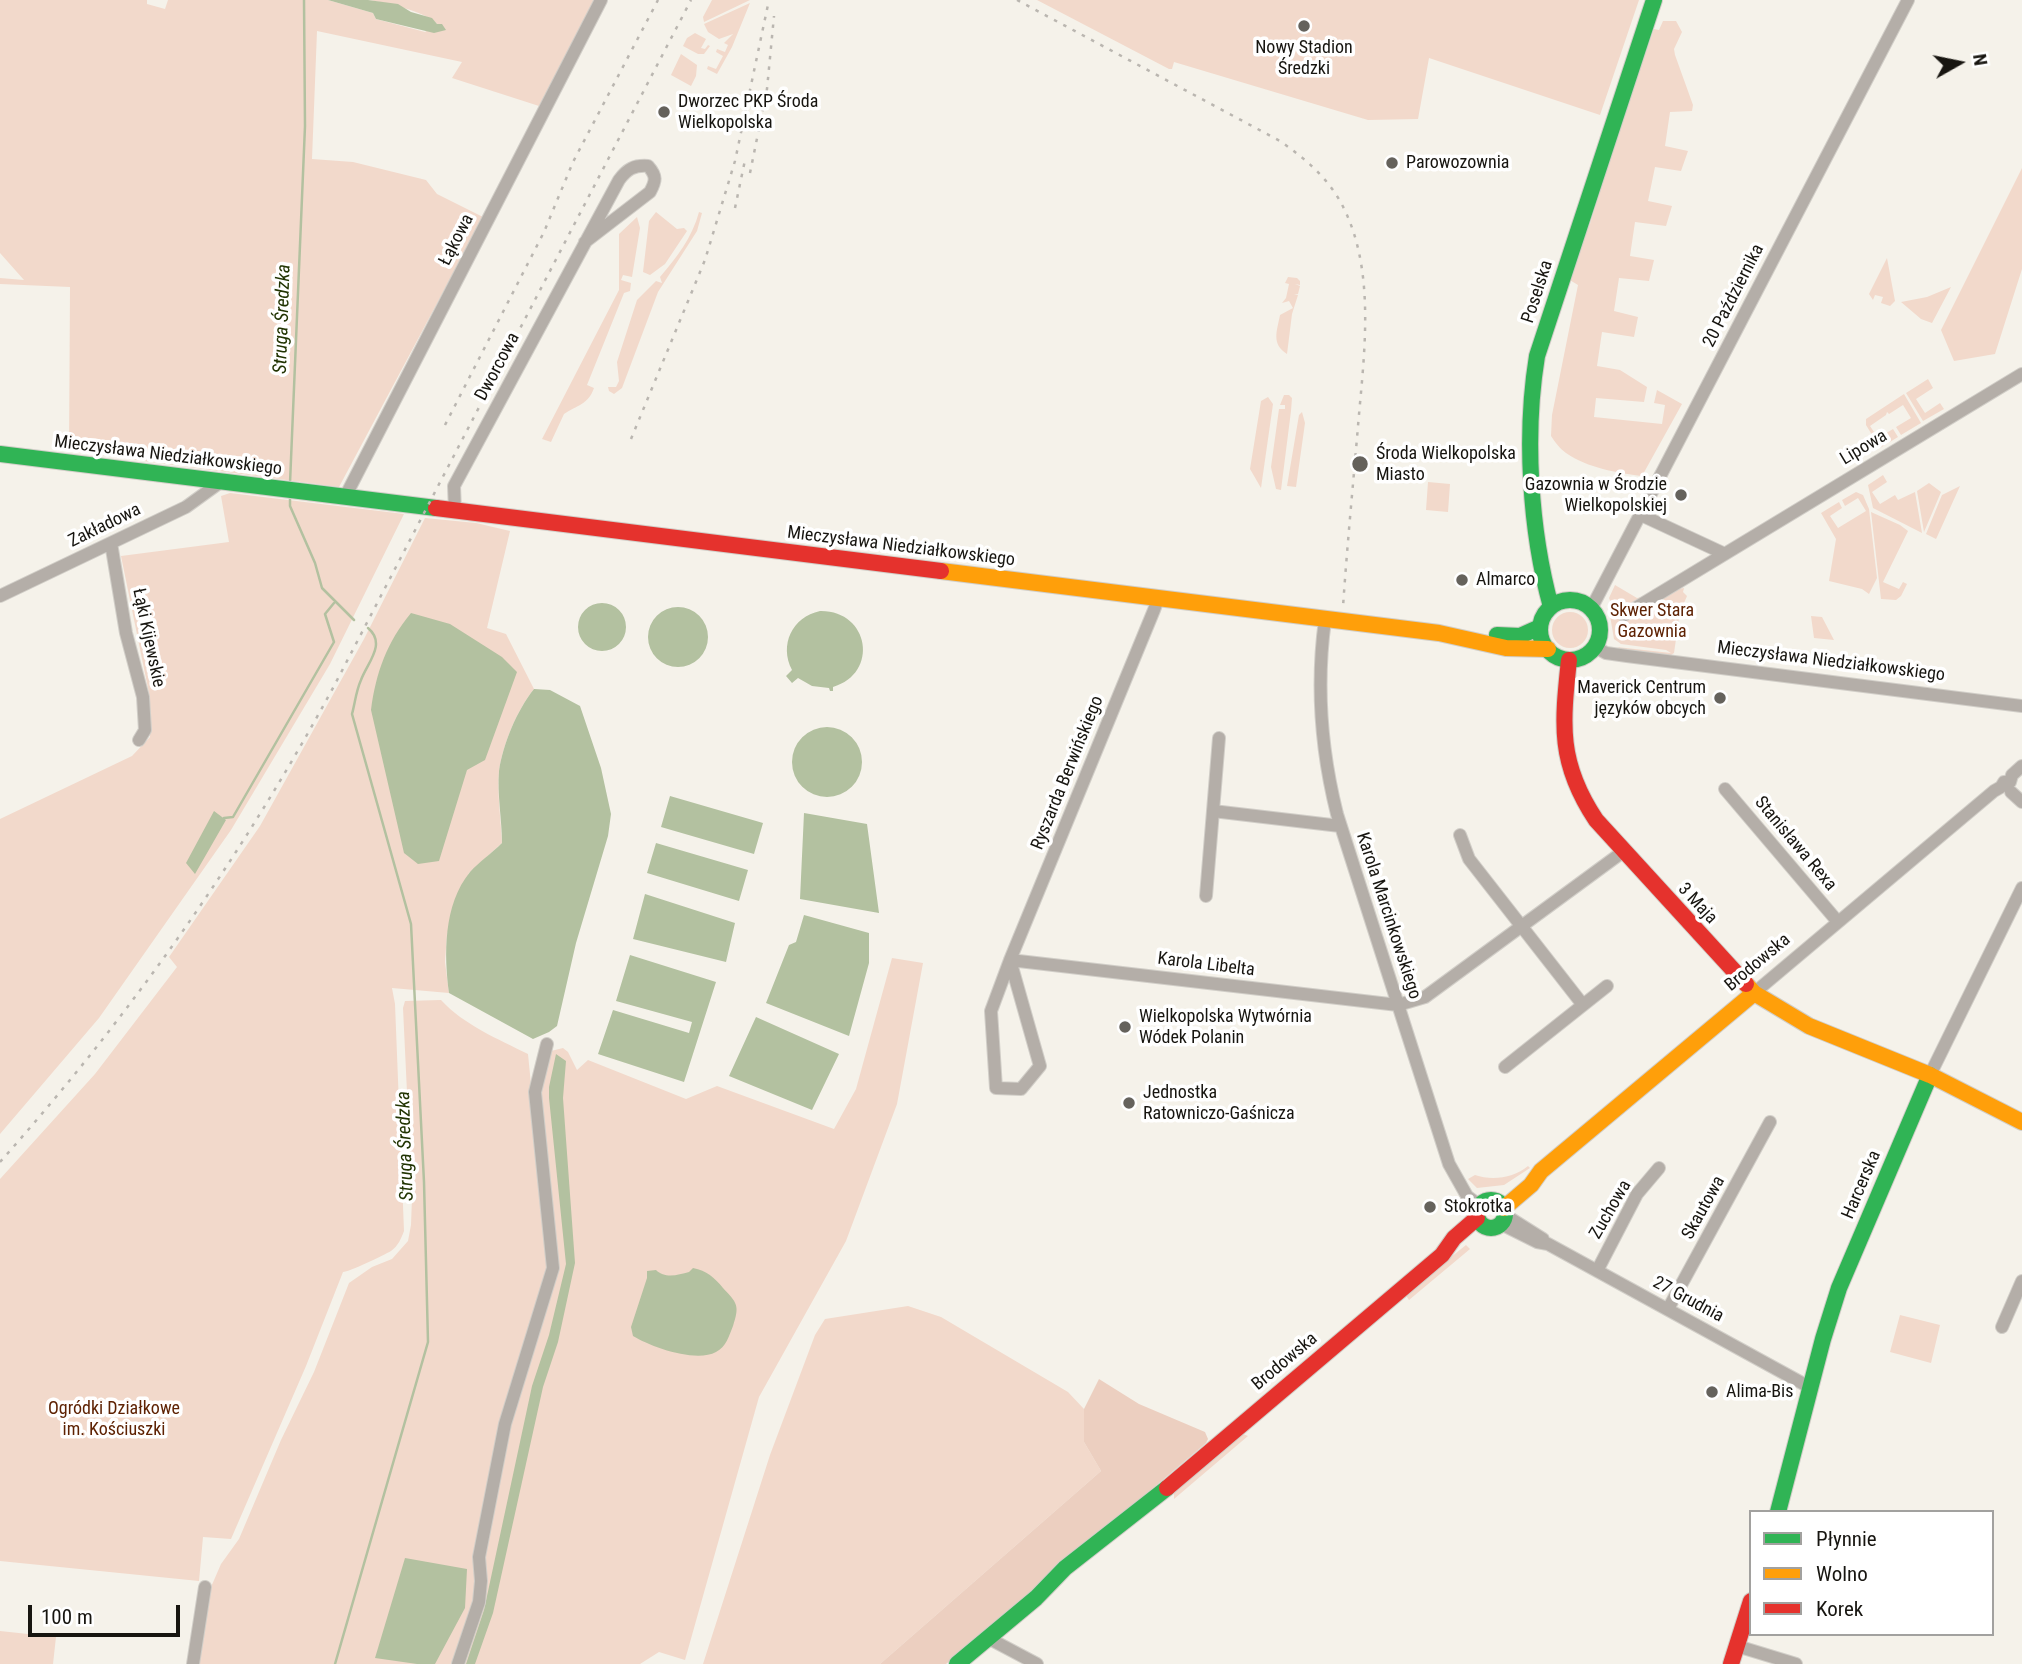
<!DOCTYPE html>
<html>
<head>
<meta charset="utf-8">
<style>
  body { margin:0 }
  #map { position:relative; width:2022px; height:1664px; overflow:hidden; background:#f5f2ea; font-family:"Roboto Condensed",sans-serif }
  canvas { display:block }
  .legend { position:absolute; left:1749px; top:1510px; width:245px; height:126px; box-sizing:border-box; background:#fff; border:2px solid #a2a19f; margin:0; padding:9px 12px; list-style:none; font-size:21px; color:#171510 }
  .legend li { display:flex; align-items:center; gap:14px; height:35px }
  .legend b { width:35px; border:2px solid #a2a19f }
  .north { position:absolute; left:1924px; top:28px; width:70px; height:70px; -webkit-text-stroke:5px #fff; paint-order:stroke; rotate:81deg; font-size:19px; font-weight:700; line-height:28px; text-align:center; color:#171510 }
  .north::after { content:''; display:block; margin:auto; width:24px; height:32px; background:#171510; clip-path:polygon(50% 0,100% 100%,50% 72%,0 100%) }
  .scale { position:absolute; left:28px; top:1605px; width:152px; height:32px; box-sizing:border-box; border:4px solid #171510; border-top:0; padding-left:9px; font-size:21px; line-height:24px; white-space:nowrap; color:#171510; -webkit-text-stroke:5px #fff; paint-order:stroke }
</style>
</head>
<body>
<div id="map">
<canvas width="2022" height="1664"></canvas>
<ul class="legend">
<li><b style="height:9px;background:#30b455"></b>Płynnie</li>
<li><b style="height:9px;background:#ff9f0a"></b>Wolno</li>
<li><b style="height:9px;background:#e5322d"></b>Korek</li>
</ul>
<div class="north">N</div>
<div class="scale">100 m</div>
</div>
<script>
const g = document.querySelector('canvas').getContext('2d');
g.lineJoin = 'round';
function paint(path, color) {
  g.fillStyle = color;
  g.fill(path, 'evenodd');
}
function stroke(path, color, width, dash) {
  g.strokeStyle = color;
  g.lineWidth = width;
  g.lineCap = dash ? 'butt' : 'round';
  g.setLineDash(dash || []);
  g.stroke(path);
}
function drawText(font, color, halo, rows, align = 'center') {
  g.font = font + ' "Roboto Condensed",sans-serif';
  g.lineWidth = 7;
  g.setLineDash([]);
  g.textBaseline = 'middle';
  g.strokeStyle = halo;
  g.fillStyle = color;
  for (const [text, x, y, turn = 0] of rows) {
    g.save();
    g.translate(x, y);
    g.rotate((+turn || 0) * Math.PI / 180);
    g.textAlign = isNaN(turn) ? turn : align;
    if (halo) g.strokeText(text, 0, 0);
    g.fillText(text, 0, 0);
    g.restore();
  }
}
paint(new Path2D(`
  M0,0H147V4L165,9L168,0H328L373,13L376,19L425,32L437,24C425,11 386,3 368,0H595L539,106L452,78L462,62L317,31L312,159L353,162L426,180L437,194L483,217L339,487L69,451L70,287L0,284V278L24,280L0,253Z
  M712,0H750L704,22L703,17Z
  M1037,0H1639L1600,115L1429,58L1418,119L1368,120L1174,62L1172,69H1169Z
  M750,3L732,47L717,74L707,69L708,66L716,69L723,56L716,52L717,49L725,52L728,45L724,43L733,34L719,39L708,32L704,24Z
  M1663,21H1676L1682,32L1674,49L1675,55L1693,105L1692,111L1670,112L1665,146L1688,151L1681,171L1655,167L1648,201L1672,206L1666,226L1635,222L1630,256L1654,260L1649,281L1619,278L1614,311L1638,317L1634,337L1602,332L1597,366L1620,370L1647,387L1644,402L1596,398L1594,417L1662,424L1665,405L1654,403L1657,390L1682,404L1642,476C1617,473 1588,468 1566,453C1560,449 1555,442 1551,436L1552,415L1578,285L1568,279L1580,243L1590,224L1640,61L1646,52L1654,29L1659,30Z
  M695,33L706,39L701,48L705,49L708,45L710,46L704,54H698L683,46L687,38Z
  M681,54L697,65L696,76L691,86L671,75Z
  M2022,168V269L1995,354L1954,361L1941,330Z
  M656,212L677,229L684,228L687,231L665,264L650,275L643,272L649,221Z
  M699,212L702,213L697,231L658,292L622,388L614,394L609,391L608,387H616L619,381L617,362L637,300L656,281L662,283L660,277C677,257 692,238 699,212Z
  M637,217L640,228L632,277L623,275L621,280L631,283L630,291L624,293L587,385L594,388C588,405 577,405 564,414L551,442L542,439L619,290V234Z
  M1887,258L1895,301L1890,306L1881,303L1883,297L1875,295L1873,300L1869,294Z
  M1288,277L1297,278L1300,281V285L1295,284L1300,286L1298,294H1294L1298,295L1292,314L1287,354C1271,344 1277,331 1280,315L1293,308L1289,301L1282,303L1286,298L1289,284L1285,283Z
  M1951,287L1932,323L1921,319L1901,302L1927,297Z
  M1928,379L1933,388L1916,399L1925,413L1940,403L1944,409L1923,421L1906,393Z
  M1904,394L1921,423L1901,435L1896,427L1911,418L1903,405L1889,414L1887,412L1886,415L1870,426L1878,438L1893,429L1898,437L1880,448L1866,425V419Z
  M1284,395H1289L1292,398L1291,411L1281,490L1276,489L1271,467L1279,409H1285V405H1280Z
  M1268,397L1273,404L1261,488L1250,469L1261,401Z
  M1302,412L1305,423L1296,487L1287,486L1299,415Z
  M1883,475L1887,482L1872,492L1880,504L1895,495L1898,500L1915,492L1922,533L1873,508L1868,485Z
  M1428,482L1450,484L1448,512L1426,510Z
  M1929,483L1941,492L1924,532L1917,491Z
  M1960,486L1937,537L1936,539L1926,534L1942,495Z
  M1856,492L1863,495L1869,509L1877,578L1869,594L1862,589L1829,581L1836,539L1821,513L1839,502L1842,508L1830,516L1838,528L1866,511L1858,498L1845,506L1842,500Z
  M230,493L404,514L330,664L231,830L99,1018L0,1134V819L132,756L150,737V698L121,556L229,542L221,496Z
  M1871,512L1900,525L1908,531L1883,582L1899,589L1903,582L1907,584L1901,596L1896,600L1881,599Z
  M425,518L476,523L510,531L487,628L506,634L534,689C517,710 503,744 499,771C497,794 501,820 502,843L469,873L447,934L445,962L449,993L392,988L395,1004L404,1231C401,1239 398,1246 391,1251C384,1255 349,1272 343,1272L306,1366L231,1539L203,1537L199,1581L0,1561V1179L95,1074L177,967L169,957L260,826L364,639Z
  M1615,585L1637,598L1684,588L1683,592L1687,596L1684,603L1681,604L1674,653L1671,655L1624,650L1617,647L1671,653L1666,650L1621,644L1614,639L1608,604L1611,603L1609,598Z
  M1552 630a18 18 0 1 1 36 0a18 18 0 1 1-36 0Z
  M1811,616L1822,617L1834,640L1814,638Z
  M892,958L923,963L897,1104L846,1241L759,1397L685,1660L659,1652L640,1664H461L512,1412L556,1268L539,1093L551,1051L563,1048L568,1052L577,1070L588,1060L686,1099L717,1086L834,1129L856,1089Z
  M441,1000C464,1025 498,1039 528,1054L549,1267L500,1426L476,1601L455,1664H198L211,1587L221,1564L239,1539L281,1440L314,1372L349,1283L372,1267L392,1259L408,1241L411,1225L412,1198L403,1008L405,1001Z
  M1528,1166L1530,1168L1504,1185L1477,1188L1468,1179L1475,1175C1492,1181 1514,1178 1528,1166Z
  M1466,1245L1470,1249L1409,1300L1405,1294Z
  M908,1306L941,1317L1068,1392L1084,1409V1442L1101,1471L880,1664H703L770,1455L815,1335L825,1319Z
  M1900,1315L1940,1325L1931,1363L1890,1352Z
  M1243,1434L1248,1436L1174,1499V1492Z
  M0,1631L56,1637L53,1664H0Z`), '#f2d9cb');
paint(new Path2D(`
  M1099,1379L1139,1404L1205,1432L1208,1439L1206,1443L946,1664H880L1101,1471L1084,1442V1409Z`), '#eccfc0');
paint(new Path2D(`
  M328,0H368L398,4L411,12L432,18L437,24H442L446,30L434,33L376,19L373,13Z
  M578 627a24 24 0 1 1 48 0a24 24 0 1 1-48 0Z
  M648 637a30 30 0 1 1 60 0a30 30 0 1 1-60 0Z
  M820,611C869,610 880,673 833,687V691H830L829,688L812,686L798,678L792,683L786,676L792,670C779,645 792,617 820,611Z
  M411,613L450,624L502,657L517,672L485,760L467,770L439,861L418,864L404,853L371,710C376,672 387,642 411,613Z
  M534,689L550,690L580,706L601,768L611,814L608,836L576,943L557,1026L549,1032L533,1039L449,993C444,955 443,905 470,872C479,862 492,853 502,843C502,820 497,794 499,771C503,744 517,710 534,689Z
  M792 762a35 35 0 1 1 70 0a35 35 0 1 1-70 0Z
  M670,796L763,823L754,854L661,827Z
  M214,811L226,820L195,874L186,863Z
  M804,813L867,824L879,913L800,899Z
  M656,843L748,870L739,901L647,873Z
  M645,894L735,923L726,962L633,939Z
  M804,915L869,933V963L849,1036L766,1003L789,945L796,942Z
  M630,955L716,982L684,1082L598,1054L613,1010L689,1033L692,1022L616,1001Z
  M756,1017L839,1054L812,1110L729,1076Z
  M556,1054L566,1061L563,1098L575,1263L558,1342L543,1387L493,1613L475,1664H466L484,1610L532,1386L549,1335L566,1264L549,1098V1087Z
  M693,1268C707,1271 714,1277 723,1288C737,1303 740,1305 733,1326C729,1336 726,1347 716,1352C696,1363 651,1347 633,1336L631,1327L647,1278V1271L656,1270C665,1279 678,1275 689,1272Z
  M405,1558L467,1569L465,1608L435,1664H417L375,1658Z`), '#b3c1a0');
stroke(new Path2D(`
  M290,483L305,126L304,0
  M290,496V506L315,563L322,588L354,620
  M224,818L233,817L334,642L325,614L334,603
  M335,1664L428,1342L424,1182L411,924L352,714C355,703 356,691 361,680C367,663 387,644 368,628`), '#b3c1a0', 2.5);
const street = new Path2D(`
  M345,497L601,0
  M455,511L454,486L619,180C627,169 634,165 648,166C657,176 656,181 650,192L585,242
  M1641,515L1725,554
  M111,543L126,633L143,697L145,730L139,740
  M0,596L186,507L222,481
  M1591,609L1908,0
  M1624,615L2022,374
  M1325,620C1316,685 1321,750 1337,814L1449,1164L1467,1196L1479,1205
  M1595,647L1606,653L1627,656L2022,706
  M2010,782L2012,775L2022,766
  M1725,789L1838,922
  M2011,792L2022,802
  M1213,811L1340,826
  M1460,835L1469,859L1583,1005
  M1206,896L1219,738
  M1010,960L1040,1066L1021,1089L996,1088L991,1011L1010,960L1154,610L1158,599
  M1010,960L1398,1005L1425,997L1624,851
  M1754,993L1994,791L2001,787L2004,782H2010
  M1505,1067L1607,986
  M1930,1075L2022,888
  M1505,1215L1543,1239
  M1501,1224L1537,1242L1548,1244L1811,1388
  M1597,1271L1637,1194L1659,1168
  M1668,1309L1770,1122
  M2002,1327L2022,1281
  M988,1638L1037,1664
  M1737,1646L1796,1664
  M193,1664L205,1587
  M458,1664L479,1602L481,1581L479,1557L505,1424L553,1268L535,1092L547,1044`);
const fast = new Path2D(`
  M0,454L436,508
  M1540 630a30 30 0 1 1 60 0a30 30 0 1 1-60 0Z
  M1551,607C1530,530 1524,435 1537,356L1654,0
  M1497,635L1520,636L1540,627
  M1477 1214a14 14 0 1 1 28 0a14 14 0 1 1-28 0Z
  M1778,1512L1823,1339L1839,1288L1930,1075
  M957,1664L1036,1598L1065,1568L1167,1488`);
const slow = new Path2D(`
  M941,571L1439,633L1506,648L1548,649
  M1746,984L1754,993L1809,1026L1930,1075L2022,1122
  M1504,1208L1531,1185L1541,1171L1754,993`);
const jam = new Path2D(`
  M436,508L941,571
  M1569,660C1562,725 1558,763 1596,820L1746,984
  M1167,1488L1442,1255L1454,1238L1477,1218
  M1731,1664L1751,1601`);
stroke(street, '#d1cec8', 14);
stroke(fast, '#d1cec8', 18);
stroke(slow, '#d1cec8', 18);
stroke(jam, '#d1cec8', 18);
stroke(street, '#b4aea8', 12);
stroke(fast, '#30b455', 16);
stroke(slow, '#ff9f0a', 16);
stroke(jam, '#e5322d', 16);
stroke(new Path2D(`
  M1017,0L1280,141C1304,158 1325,175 1340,201C1377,267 1364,354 1358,426C1353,486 1347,547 1343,607
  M750,173L767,89L774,16
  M735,208L745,160
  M445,425L544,232L573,162L658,0
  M631,439L705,260L735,161L769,0
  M0,1162C130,1016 241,858 334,686L691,0`), '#bab6b0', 2.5, [3.5, 7]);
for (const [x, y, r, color] of [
  [1304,26,7,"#65625c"],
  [664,112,7,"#65625c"],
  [1392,163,7,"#65625c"],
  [1360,464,9,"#65625c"],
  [1681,495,7,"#65625c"],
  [1462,580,7,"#65625c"],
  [1720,698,7,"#65625c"],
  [1125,1027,7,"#65625c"],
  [1129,1103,7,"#65625c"],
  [1430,1207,7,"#65625c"],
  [1712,1392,7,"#65625c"]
]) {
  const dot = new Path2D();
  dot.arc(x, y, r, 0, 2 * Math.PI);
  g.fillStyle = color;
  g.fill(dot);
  stroke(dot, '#fff', 2.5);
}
drawText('18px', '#171510', '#fff', [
  ["Nowy Stadion",1304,48,"center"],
  ["Średzki",1304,69,"center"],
  ["Dworzec PKP Środa",678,102],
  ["Wielkopolska",678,123],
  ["Parowozownia",1406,163],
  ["Środa Wielkopolska",1376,454],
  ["Miasto",1376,475],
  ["Gazownia w Środzie",1667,485,"right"],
  ["Wielkopolskiej",1667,506,"right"],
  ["Almarco",1476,580],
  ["Maverick Centrum",1706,688,"right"],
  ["języków obcych",1706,709,"right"],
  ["Wielkopolska Wytwórnia",1139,1017],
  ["Wódek Polanin",1139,1038],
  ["Jednostka",1143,1093],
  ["Ratowniczo-Gaśnicza",1143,1114],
  ["Stokrotka",1444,1207],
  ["Alima-Bis",1726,1392]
], 'left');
drawText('18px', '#171510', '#fff', [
  ["Łąkowa",457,240,-63],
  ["Poselska",1538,292,-72],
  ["20 Października",1734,296,-63],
  ["Dworcowa",498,367,-62],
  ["Lipowa",1864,448,-31],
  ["Mieczysława Niedziałkowskiego",168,456,7],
  ["Zakładowa",105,526,-26],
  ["Mieczysława Niedziałkowskiego",901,547,7],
  ["Łąki Kijewskie",148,638,78],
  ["Mieczysława Niedziałkowskiego",1831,662,7],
  ["Ryszarda Berwińskiego",1068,773,-68],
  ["Stanisława Rexa",1795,844,50],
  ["3 Maja",1697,904,47],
  ["Karola Marcinkowskiego",1388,916,72],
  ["Brodowska",1758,963,-40],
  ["Karola Libelta",1206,965,7],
  ["Harcerska",1862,1185,-67],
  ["Skautowa",1704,1208,-61],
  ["Zuchowa",1611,1210,-60],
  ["27 Grudnia",1688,1300,28],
  ["Brodowska",1285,1362,-40]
]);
drawText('18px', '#5e2203', '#fff', [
  ["Skwer Stara",1652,611],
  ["Gazownia",1652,632],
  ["Ogródki Działkowe",114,1409],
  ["im. Kościuszki",114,1430]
]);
drawText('italic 19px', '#213402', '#fff', [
  ["Struga Średzka",283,319,-88],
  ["Struga Średzka",406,1146,-92]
]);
</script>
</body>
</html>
